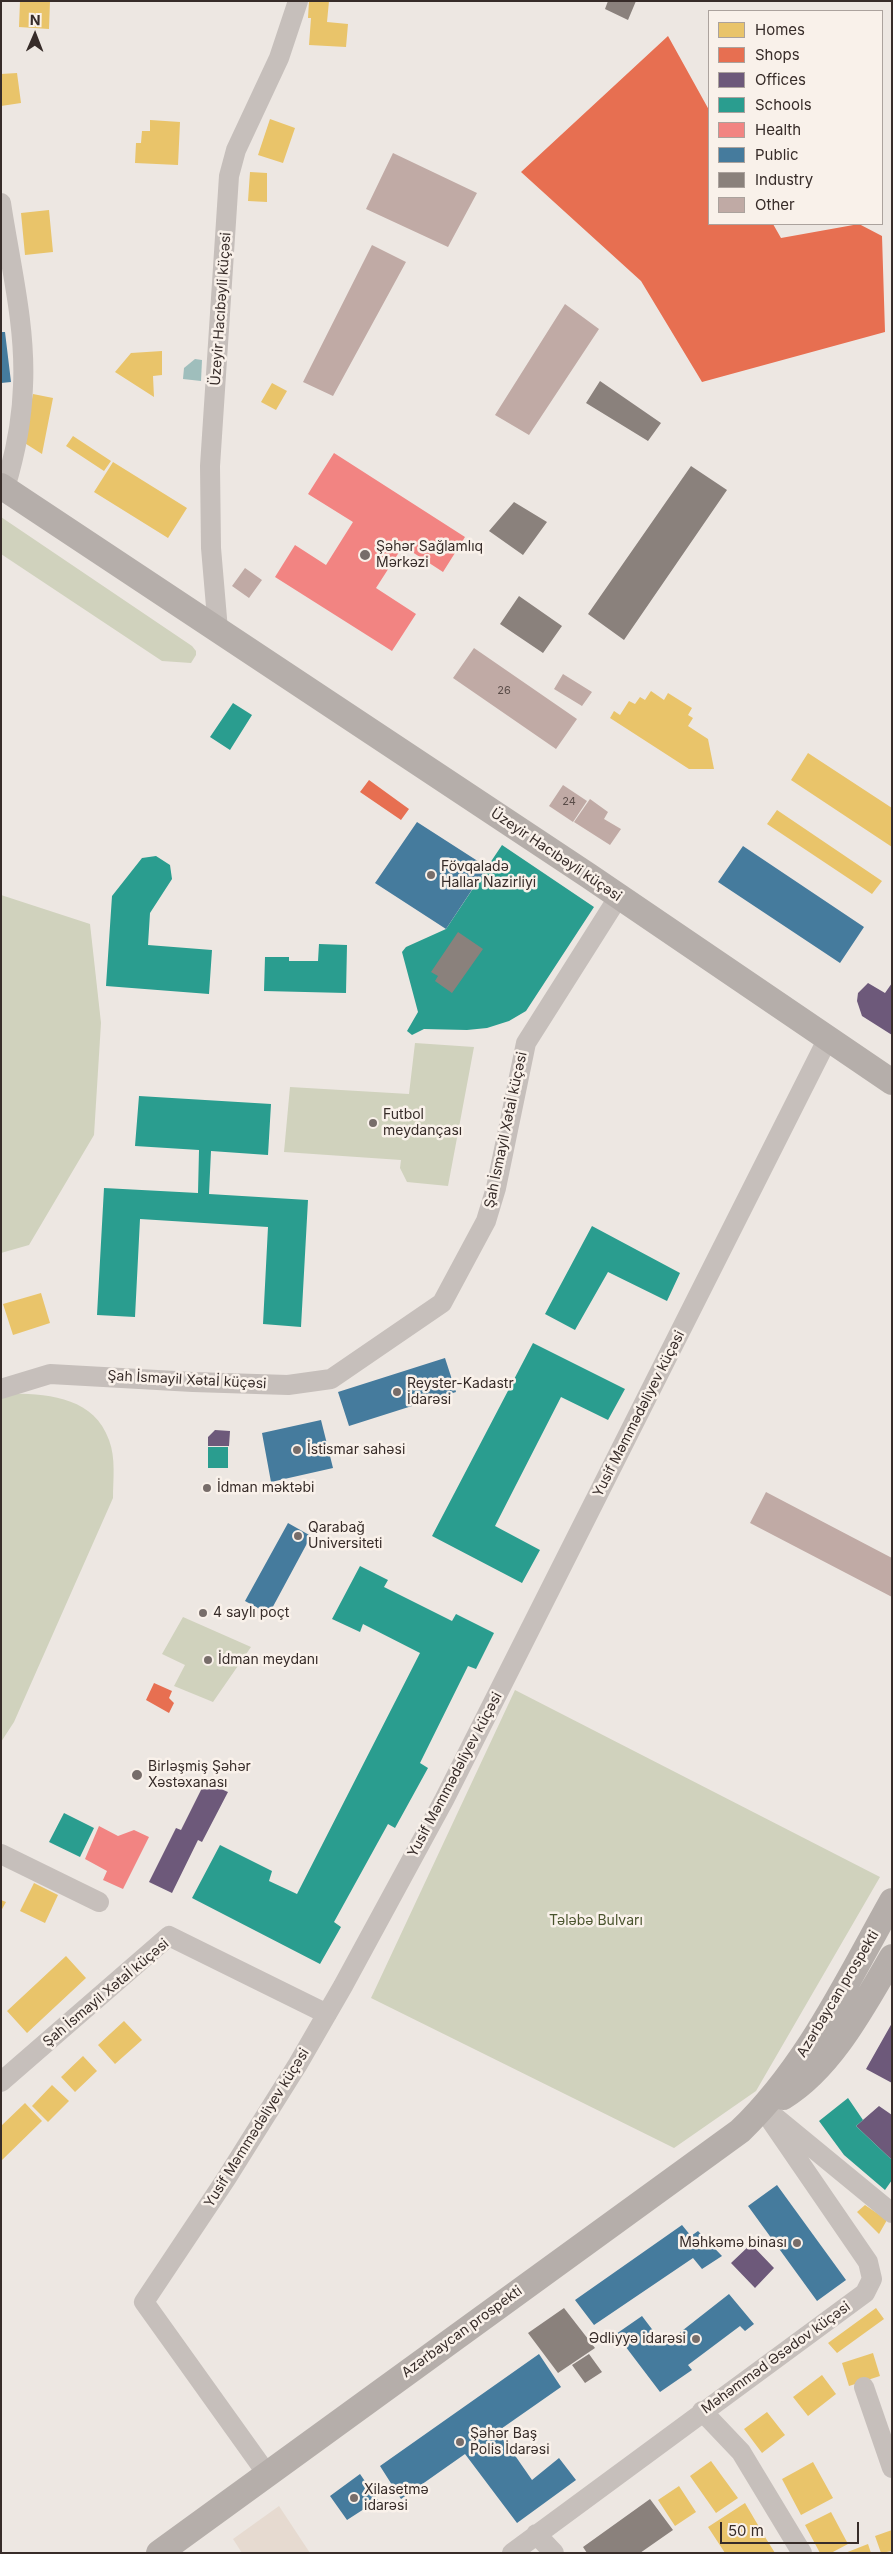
<!DOCTYPE html>
<html>
<head>
<meta charset="utf-8">
<style>
  body { margin:0 }
  #map { position:relative; width:893px; height:2554px; overflow:hidden; background:#ede7e2; font-family:Inter,sans-serif }
  canvas { display:block }
  .frame { position:absolute; inset:0; border:2px solid #372c29; pointer-events:none }
  .legend { position:absolute; left:708px; top:10px; width:175px; height:215px; box-sizing:border-box; background:#f9f1ea; border:1px solid #aba29d; margin:0; padding:6px 9px; list-style:none; font-size:15px; color:#372c29 }
  .legend li { display:flex; align-items:center; gap:10px; height:25px }
  .legend b { width:25px; border:1px solid #aba29d }
  .north { position:absolute; left:10px; top:10px; width:50px; height:50px; -webkit-text-stroke:4px #f9f1ea; paint-order:stroke; rotate:1deg; font-size:14px; font-weight:700; line-height:20px; text-align:center; color:#372c29 }
  .north::after { content:''; display:block; margin:auto; width:18px; height:22px; background:#372c29; clip-path:polygon(50% 0,100% 100%,50% 72%,0 100%) }
  .scale { position:absolute; left:720px; top:2522px; width:139px; height:22px; box-sizing:border-box; border:2px solid #372c29; border-top:0; padding-left:6px; font-size:15px; line-height:18px; white-space:nowrap; color:#372c29; -webkit-text-stroke:4px #f9f1ea; paint-order:stroke }
</style>
</head>
<body>
<div id="map">
<canvas width="893" height="2554"></canvas>
<div class="frame"></div>
<ul class="legend">
<li><b style="height:14px;background:#e9c46a"></b>Homes</li>
<li><b style="height:14px;background:#e76f51"></b>Shops</li>
<li><b style="height:14px;background:#6d597a"></b>Offices</li>
<li><b style="height:14px;background:#2a9d8f"></b>Schools</li>
<li><b style="height:14px;background:#f28482"></b>Health</li>
<li><b style="height:14px;background:#457b9d"></b>Public</li>
<li><b style="height:14px;background:#8a817c"></b>Industry</li>
<li><b style="height:14px;background:#c0aaa5"></b>Other</li>
</ul>
<div class="north">N</div>
<div class="scale">50 m</div>
</div>
<script>
const g = document.querySelector('canvas').getContext('2d');
g.lineJoin = 'round';
function paint(path, color) {
  g.fillStyle = color;
  g.fill(path, 'evenodd');
}
function stroke(path, color, width, dash) {
  g.strokeStyle = color;
  g.lineWidth = width;
  g.lineCap = dash ? 'butt' : 'round';
  g.setLineDash(dash || []);
  g.stroke(path);
}
function drawText(font, color, halo, rows, align = 'center') {
  g.font = font + ' Inter,sans-serif';
  g.lineWidth = 5;
  g.setLineDash([]);
  g.textBaseline = 'middle';
  g.strokeStyle = halo;
  g.fillStyle = color;
  for (const [text, x, y, turn = 0] of rows) {
    g.save();
    g.translate(x, y);
    g.rotate((+turn || 0) * Math.PI / 180);
    g.textAlign = isNaN(turn) ? turn : align;
    if (halo) g.strokeText(text, 0, 0);
    g.fillText(text, 0, 0);
    g.restore();
  }
}
paint(new Path2D(`
  M1,517L192,646L196,651V655L191,663L162,661L1,554Z
  M1,895L90,924L101,1023L94,1135L29,1245L1,1253Z
  M415,1043L474,1047L448,1186L407,1182L400,1168L401,1160L284,1152L290,1087L409,1094Z
  M1,1394C43,1393 93,1395 109,1440C116,1458 113,1480 113,1498L14,1722L1,1742Z
  M183,1617L251,1647L213,1702L174,1686L185,1665L162,1654Z
  M515,1690L880,1877L756,2091L674,2148L371,1998Z`), '#d0d2bd');
paint(new Path2D(`
  M279,2506L310,2553H242L233,2539Z`), '#e6dad0');
paint(new Path2D(`
  M195,359L202,360L201,381L183,379L184,368Z`), '#9fbebc');
paint(new Path2D(`
  M20,1H50L49,29L19,27Z
  M309,1H329L327,22L348,24L346,47L309,45L311,18H308Z
  M17,73L21,103L1,106V74Z
  M270,119L295,128L283,163L258,155Z
  M150,120L180,122L178,165L135,163L136,143H141L142,131H150Z
  M250,172L267,173V202L248,201Z
  M49,210L53,252L25,255L21,213Z
  M162,351V375L153,376L154,397L115,372L131,353Z
  M272,383L287,391L276,410L261,402Z
  M33,394L53,398L42,454L23,442Z
  M73,436L111,461L104,471L66,446Z
  M113,462L187,508L168,538L94,492Z
  M651,691L664,700L668,693L692,708L688,715L693,718L688,726L708,739L714,769H689L610,718L614,711L620,715L629,701L635,704L640,697L645,700Z
  M808,753L892,808V847L791,780Z
  M777,810L882,881L872,894L767,824Z
  M41,1293L50,1323L13,1335L3,1304Z
  M34,1883L58,1895L45,1923L20,1911Z
  M1,1900L6,1902L1,1911Z
  M66,1956L86,1978L27,2033L7,2011Z
  M124,2021L142,2040L115,2064L98,2045Z
  M83,2056L97,2071L75,2092L61,2077Z
  M52,2085L69,2101L48,2122L32,2106Z
  M25,2103L42,2121L1,2161V2126Z
  M865,2205L887,2220L879,2234L857,2212Z
  M876,2308L884,2319L837,2353L828,2343Z
  M873,2353L880,2376L849,2386L842,2363Z
  M822,2375L836,2394L808,2416L793,2397Z
  M767,2412L785,2435L762,2453L744,2429Z
  M711,2461L738,2498L716,2513L690,2476Z
  M813,2462L833,2498L801,2515L782,2479Z
  M679,2486L696,2512L675,2526L658,2500Z
  M745,2503L765,2537L775,2553H725L708,2527Z
  M831,2512L848,2544L831,2553H820L805,2525Z
  M892,2530V2551L881,2553L875,2536Z
  M868,2544L871,2553H845Z`), '#e9c46a');
paint(new Path2D(`
  M668,36L709,110V224H773L781,238L859,224L882,236L885,332L702,382L641,281L521,172Z
  M369,780L409,809L401,820L360,792Z
  M154,1683L172,1691L169,1698L174,1703L169,1713L146,1700Z`), '#e76f51');
paint(new Path2D(`
  M868,983L885,993L892,983V1035L862,1016L857,1001L858,993Z
  M215,1430L230,1431L229,1446H208V1437Z
  M205,1782L228,1792L202,1842L198,1840L172,1893L149,1882L176,1828L181,1830Z
  M892,2023V2083L866,2069Z
  M879,2106L892,2115V2160L856,2126Z
  M751,2244L774,2268L755,2288L731,2263Z`), '#6d597a');
paint(new Path2D(`
  M233,703L252,715L230,750L210,737Z
  M502,845L594,907L526,1011L509,1021L487,1028L467,1030L424,1029L412,1035L407,1031L418,1012L402,952L406,947L446,929Z
  M156,856L170,865L172,879L150,913L148,945L212,950L209,994L106,986L112,896L142,858Z
  M319,944L347,945L346,993L264,991L265,957H289V961H318Z
  M139,1096L271,1104L268,1155L211,1151L209,1194L308,1200L301,1327L263,1324L268,1227L140,1219L135,1317L97,1315L104,1188L198,1193L199,1150L135,1146Z
  M592,1226L680,1273L667,1301L608,1272L575,1330L545,1314Z
  M533,1343L625,1389L608,1420L561,1397L495,1526L540,1550L522,1583L432,1536Z
  M208,1447H228V1468H208Z
  M360,1566L388,1580L384,1587L452,1621L456,1614L494,1633L476,1669L468,1666L420,1763L428,1768L395,1828L388,1824L334,1922L341,1927L320,1964L192,1898L220,1845L272,1871L269,1881L297,1894L420,1653L363,1624L360,1632L332,1619Z
  M64,1813L94,1828L80,1857L49,1842Z
  M848,2098L863,2120L856,2126L892,2160V2180L885,2190L844,2155L819,2121Z`), '#2a9d8f');
paint(new Path2D(`
  M334,453L465,537L443,572L403,546L376,588L416,614L392,651L275,577L295,545L326,565L353,522L308,494Z
  M99,1826L118,1836L134,1830L149,1837L123,1889L103,1880L107,1871L85,1859Z`), '#f28482');
paint(new Path2D(`
  M1,332H5L11,382L1,383Z
  M417,822L487,867L446,929L375,883Z
  M743,846L864,927L840,963L718,882Z
  M445,1358L456,1392L349,1426L338,1392Z
  M321,1420L333,1468L271,1482L262,1433Z
  M288,1523L311,1536L269,1614L245,1601Z
  M777,2185L846,2280L817,2301L748,2206Z
  M682,2225L691,2236L698,2231L722,2256L702,2269L693,2258L594,2325L575,2300Z
  M729,2294L754,2324L745,2331L740,2326L688,2365L692,2370L660,2392L616,2334L642,2316L664,2345Z
  M539,2354L561,2387L498,2431L532,2480L559,2458L576,2480L517,2523L465,2454L401,2499L380,2466Z
  M360,2474L378,2500L347,2520L330,2496Z`), '#457b9d');
paint(new Path2D(`
  M608,1H636L628,20L605,9Z
  M600,381L661,423L648,441L586,403Z
  M691,466L727,490L624,640L588,614Z
  M514,502L547,522L523,555L489,531Z
  M519,596L562,626L543,653L500,624Z
  M458,932L483,949L452,993L435,981L438,976L431,972Z
  M564,2308L595,2348L558,2373L528,2333Z
  M589,2354L602,2372L585,2383L572,2365Z
  M650,2499L673,2530L640,2553H587L583,2547Z`), '#8a817c');
paint(new Path2D(`
  M393,153L477,193L448,247L366,209Z
  M372,245L406,262L333,396L303,382Z
  M565,304L599,329L529,435L495,415Z
  M245,568L262,580L249,598L232,586Z
  M474,648L577,719L556,749L453,678Z
  M563,674L592,692L582,706L554,689Z
  M563,785L587,801L573,822L549,806Z
  M590,799L608,812L604,819L621,829L610,845L574,822Z
  M766,1492L892,1558V1597L750,1523Z`), '#c0aaa5');
stroke(new Path2D(`
  M1,203C10,263 26,326 23,386C22,421 15,455 5,488
  M218,630L211,548L210,466L229,176L236,150L279,58L298,1
  M1,1389L50,1374L193,1382L288,1385L331,1379L442,1303L486,1221L496,1188L526,1043L619,896
  M1,1854L99,1902
  M1,2082L169,1936L327,2014
  M775,2117L892,2213
  M864,2387L892,2468
  M702,2411L741,2452L802,2553
  M267,2474L144,2302L226,2179L298,2064L343,1986L444,1800L827,1040
  M536,2534L554,2553
  M512,2553L865,2293L872,2279L868,2262L763,2109`), '#c6bfbb', 20);
stroke(new Path2D(`
  M1,486L589,876L892,1082
  M783,2097C831,2068 864,2005 892,1957
  M159,2553L740,2131C807,2067 847,1981 892,1901`), '#b5aeaa', 26);
for (const [x, y, r, color] of [
  [365,555,6,"#776d6a"],
  [431,875,5,"#776d6a"],
  [373,1123,5,"#776d6a"],
  [397,1392,5,"#776d6a"],
  [297,1450,5,"#776d6a"],
  [207,1488,5,"#776d6a"],
  [298,1536,5,"#776d6a"],
  [203,1613,5,"#776d6a"],
  [208,1660,5,"#776d6a"],
  [137,1775,6,"#776d6a"],
  [797,2243,5,"#776d6a"],
  [696,2339,5,"#776d6a"],
  [460,2442,5,"#776d6a"],
  [354,2498,5,"#776d6a"]
]) {
  const dot = new Path2D();
  dot.arc(x, y, r, 0, 2 * Math.PI);
  g.fillStyle = color;
  g.fill(dot);
  stroke(dot, '#f9f1ea', 2);
}
drawText('11px', '#594c48', null, [
  ["26",504,691],
  ["24",569,802]
]);
drawText('14px', '#372c29', '#f9f1ea', [
  ["Üzeyir Hacıbəyli küçəsi",221,309,-86],
  ["Üzeyir Hacıbəyli küçəsi",556,855,34],
  ["Şah İsmayil Xətaİ küçəsi",506,1130,-78],
  ["Şah İsmayil Xətaİ küçəsi",187,1380,3],
  ["Yusif Məmmədəliyev küçəsi",639,1414,-63],
  ["Yusif Məmmədəliyev küçəsi",455,1775,-62],
  ["Şah İsmayil Xətaİ küçəsi",106,1993,-40],
  ["Azərbaycan prospekti",838,1994,-59],
  ["Yusif Məmmədəliyev küçəsi",257,2128,-58],
  ["Azərbaycan prospekti",462,2332,-36],
  ["Məhəmməd Əsədov küçəsi",776,2358,-36]
]);
drawText('14px', '#372c29', '#f9f1ea', [
  ["Şəhər Sağlamlıq",376,547],
  ["Mərkəzi",376,563],
  ["Fövqaladə",441,867],
  ["Hallar Nazirliyi",441,883],
  ["Futbol",383,1115],
  ["meydançası",383,1131],
  ["Reyster-Kadastr",407,1384],
  ["İdarəsi",407,1400],
  ["İstismar sahəsi",307,1450],
  ["İdman məktəbi",217,1488],
  ["Qarabağ",308,1528],
  ["Universiteti",308,1544],
  ["4 saylı poçt",213,1613],
  ["İdman meydanı",218,1660],
  ["Birləşmiş Şəhər",148,1767],
  ["Xəstəxanası",148,1783],
  ["Məhkəmə binası",787,2243,"right"],
  ["Ədliyyə idarəsi",686,2339,"right"],
  ["Şəhər Baş",470,2434],
  ["Polis İdarəsi",470,2450],
  ["Xilasetmə",364,2490],
  ["idarəsi",364,2506]
], 'left');
drawText('14px', '#4a542e', '#f9f1ea', [
  ["Tələbə Bulvarı",596,1921]
]);
</script>
</body>
</html>
